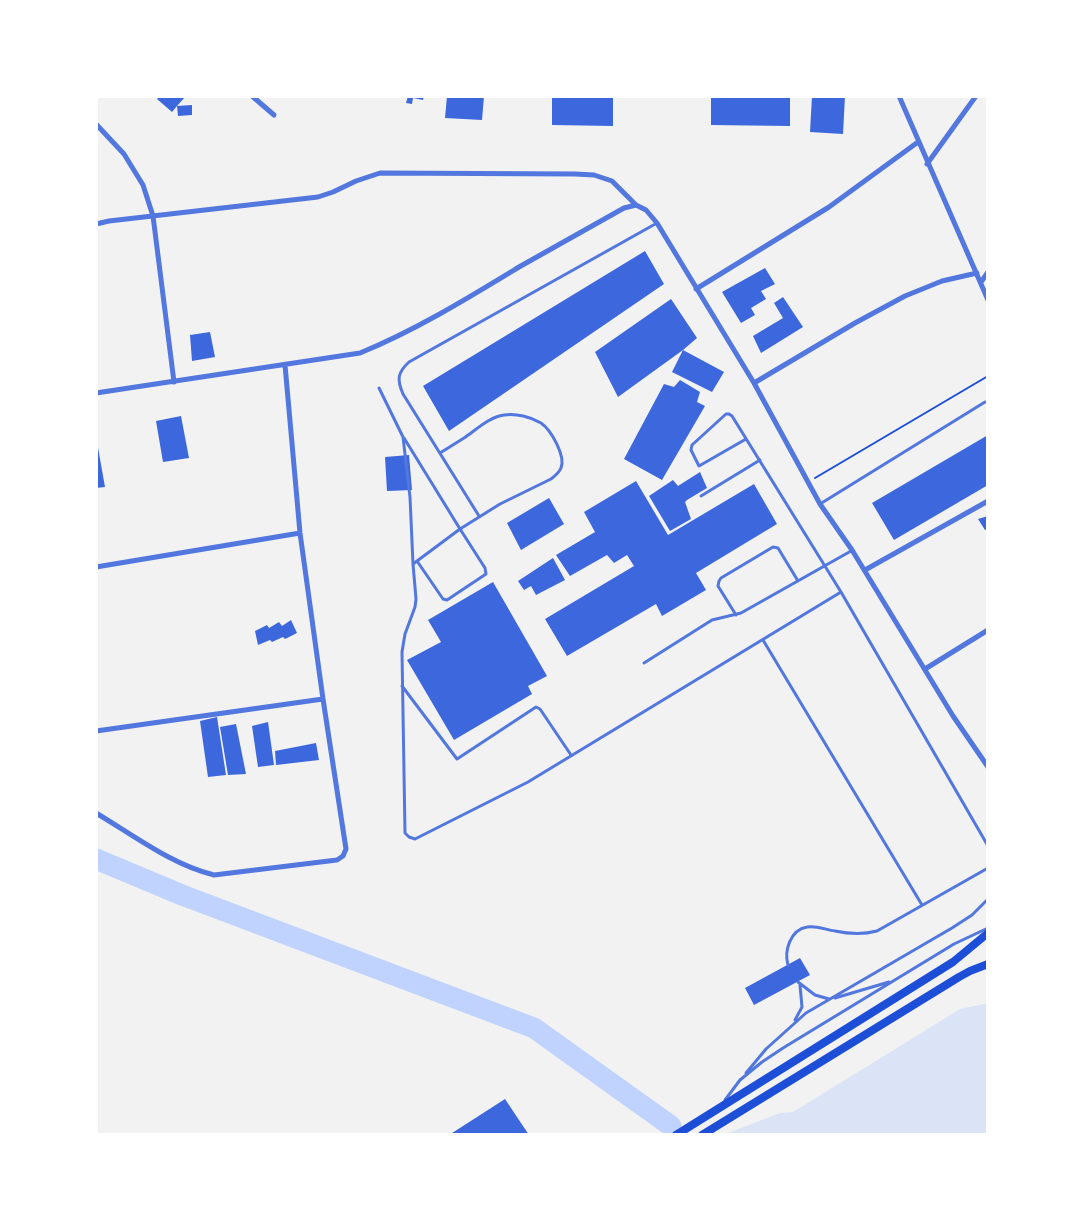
<!DOCTYPE html>
<html>
<head>
<meta charset="utf-8">
<style>
  body { margin:0 }
  #map { position:relative; width:1084px; height:1231px; overflow:hidden; background:#f2f2f2; font-family:"Exo 2",sans-serif }
  canvas { display:block }
  .frame { position:absolute; inset:0; border:98px solid #fff; pointer-events:none }
</style>
</head>
<body>
<div id="map">
<canvas width="1084" height="1231"></canvas>
<div class="frame"></div>
</div>
<script>
const g = document.querySelector('canvas').getContext('2d');
g.lineJoin = 'round';
function paint(path, color) {
  g.fillStyle = color;
  g.fill(path, 'evenodd');
}
function stroke(path, color, width, dash) {
  g.strokeStyle = color;
  g.lineWidth = width;
  g.lineCap = dash ? 'butt' : 'round';
  g.setLineDash(dash || []);
  g.stroke(path);
}
paint(new Path2D(`
  M988,1003V1135H723L780,1113L793,1112L960,1009Z`), '#dbe4f7');
stroke(new Path2D(`
  M96,859L182,895L534,1028L671,1126`), '#bfd3fe', 21);
paint(new Path2D(`
  M160,96H183L185,97L177,106L192,105V115L178,116L177,106L172,112L157,99Z
  M408,96H424L423,100L413,98L412,104L406,103Z
  M447,96H484L482,120L445,118Z
  M552,96H613V126L552,125Z
  M711,96H790V126L711,125Z
  M812,96H845L843,134L810,132Z
  M645,251L664,284L449,431L423,386Z
  M765,268L775,284L761,291L766,299L751,308L755,315L741,323L722,292Z
  M783,297L803,327L761,353L753,336L783,318L774,303Z
  M671,299L697,338L683,350L618,397L595,352Z
  M210,332L215,357L192,361L190,335Z
  M683,350L724,372L712,392L672,372Z
  M680,380L700,392L697,402L705,406L662,480L624,459L664,384L674,387Z
  M181,416L189,458L163,462L156,421Z
  M988,435V485L894,540L872,503Z
  M96,442H97L105,487L96,488Z
  M409,455L412,490L387,491L385,457Z
  M700,472L707,488L687,500L685,502L691,519L670,531L649,496L673,480L678,486Z
  M636,481L668,535L754,484L777,524L696,573L706,590L662,616L656,604L567,656L545,619L634,566L627,555L614,563L607,555L570,576L556,555L595,532L584,512Z
  M549,498L564,524L521,550L507,523Z
  M988,516V529L985,530L978,519Z
  M553,558L565,580L536,595L531,586L524,590L518,581Z
  M493,582L547,676L528,686L532,694L454,740L407,660L441,642L428,620Z
  M291,620L297,633L285,639L283,637L272,642L270,640L258,645L255,631L267,625L269,628L279,622L282,626Z
  M217,717L226,775L208,777L200,721Z
  M268,722L274,765L258,767L252,726Z
  M236,724L246,774L228,775L220,727Z
  M316,743L319,760L276,765L275,751Z
  M800,958L810,975L754,1005L745,988Z
  M505,1099L529,1135H449Z`), '#3d67dc');
stroke(new Path2D(`
  M815,478L988,376`), '#1d4ed8', 2);
stroke(new Path2D(`
  M379,388L403,437L410,497L413,564L416,599L415,607L405,634L402,652L405,833L409,837L415,839L528,782L841,592
  M404,438L460,529L413,564
  M746,439L699,466L691,450L692,445L726,414H729L732,416L841,592L988,846
  M701,496L760,460
  M820,504L985,402
  M479,516L403,394C397,380 397,373 409,362L657,223
  M417,561L443,599L447,600L486,574L485,568L460,529L500,504L551,479C555,476 559,473 561,468C566,456 551,430 541,423C531,417 516,413 504,415C489,417 476,430 464,438C456,443 448,448 440,453
  M736,615L718,586L719,581L721,578L773,547L778,548L798,581
  M763,640L922,905
  M644,663L712,620L741,613L851,551
  M402,686L457,759L536,707L540,709L571,755
  M788,965C784,951 790,930 807,927C816,925 826,930 835,931C849,934 862,935 877,931L988,868
  M798,982L815,995L829,999
  M835,998L889,982
  M795,1020L802,1007L800,985
  M746,1073L766,1049L806,1013L952,928L972,915L988,899
  M725,1100L740,1080L762,1062L783,1048L954,944L988,928`), '#5277de', 3);
stroke(new Path2D(`
  M252,96L274,115
  M899,96L988,300
  M96,124L124,154L143,185L153,216L174,382
  M927,164L976,96
  M96,224L109,221L318,197L333,192L356,181L380,173L575,174L594,175L612,181L636,205L646,210L657,223L754,383L820,504L852,550L953,716L988,767
  M981,282L988,272
  M696,289L829,207L918,142
  M754,383L855,323L905,296L942,281L977,273
  M96,393L360,353C416,330 468,298 519,267C554,247 589,228 624,208L636,205
  M96,567L300,533
  M865,570L988,501
  M925,669L988,630
  M96,731L323,699
  M96,813C133,835 172,865 214,875L337,860L343,856L346,849L323,699L300,533L285,365`), '#5277de', 5);
stroke(new Path2D(`
  M676,1135L953,962L988,933
  M702,1135L959,977L970,971L988,964`), '#1d4ed8', 8);
</script>
</body>
</html>
